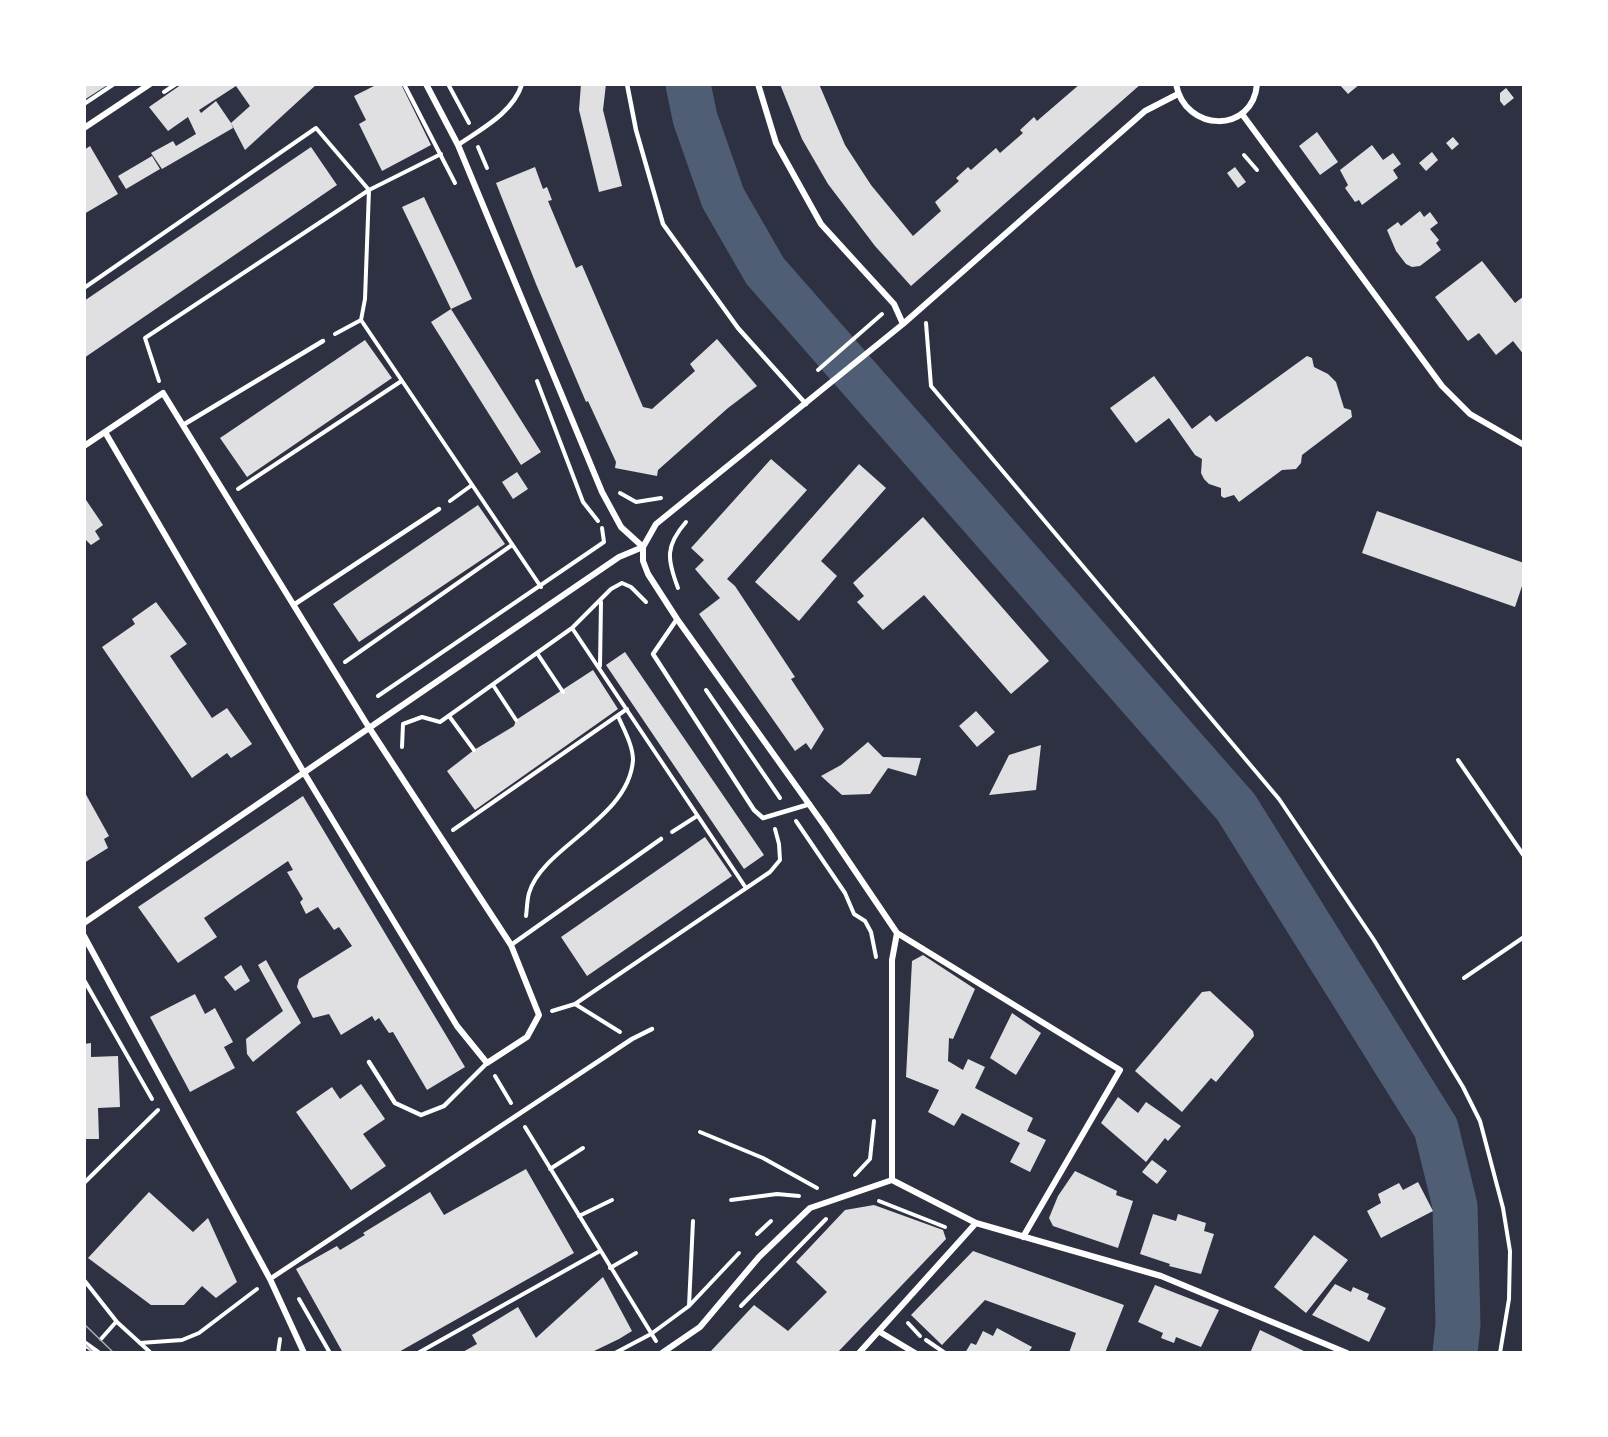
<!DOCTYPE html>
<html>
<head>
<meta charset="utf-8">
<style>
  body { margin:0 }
  #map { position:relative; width:1608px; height:1437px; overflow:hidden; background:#2d3142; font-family:"Titillium Web",sans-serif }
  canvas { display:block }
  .frame { position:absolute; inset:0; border:86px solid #fff; pointer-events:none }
</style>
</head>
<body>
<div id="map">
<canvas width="1608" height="1437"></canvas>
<div class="frame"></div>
</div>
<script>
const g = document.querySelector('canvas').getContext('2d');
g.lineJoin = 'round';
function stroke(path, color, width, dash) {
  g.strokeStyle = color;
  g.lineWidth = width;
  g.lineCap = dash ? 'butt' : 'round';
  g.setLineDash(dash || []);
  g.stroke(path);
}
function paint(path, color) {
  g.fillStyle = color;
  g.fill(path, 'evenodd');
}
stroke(new Path2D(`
  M688,84L695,118L723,198L765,271L1236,807L1436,1128L1455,1206L1458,1325L1455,1353`), '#4f5d75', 45);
paint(new Path2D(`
  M84,84H109L84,100Z
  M182,84H317L245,150L231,123L233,128L162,169L151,153L173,141L176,146L196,134L188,117L168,131L149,107ZM236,86L250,106L231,123L216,101L201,113L199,110Z
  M378,84H401L431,145L382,171L359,124L366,120L354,96Z
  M581,84H606L603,110L622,186L599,192L579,110Z
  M780,84H819L845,145L871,185L913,236L941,211L935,202L959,181L956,178L968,167L971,170L996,148L1000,153L1023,133L1020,130L1034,117L1037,121L1080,84H1141L911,286L875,246L828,184L802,139Z
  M1339,84H1360L1348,94Z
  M1506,88L1514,98L1504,106L1500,101V93Z
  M1317,132L1338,162L1320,175L1299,146Z
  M1453,137L1459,144L1452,150L1446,143Z
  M1372,145L1383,160L1393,153L1401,164L1393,170L1398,178L1362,205L1359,200L1355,202L1345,188L1348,185L1340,170Z
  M90,146L118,194L84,214V150Z
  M311,147L337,185L84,358V301Z
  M1432,152L1438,160L1426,171L1419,163Z
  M152,156L160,169L126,189L118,176Z
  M535,167L543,189L547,187L552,200L548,201L576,268L582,265L643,407L652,409L695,371L690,364L717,339L757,386L728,408L658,470L657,476L615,468L616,462L588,401L586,402L536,284L496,183Z
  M1235,167L1246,182L1238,188L1227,173Z
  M424,197L472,299L451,309L402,207Z
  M1420,211L1424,217L1430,212L1438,223L1430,229L1439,240L1436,243L1441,250L1420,266L1412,267L1406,264L1396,251L1387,230L1398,222L1401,226Z
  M1482,261L1515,303L1524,296V355L1513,341L1496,355L1479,333L1468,341L1435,297Z
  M451,309L541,452L521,465L431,322Z
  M365,340L392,378L247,477L220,438Z
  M1307,356L1312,358L1314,367L1328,374L1336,382L1344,408L1351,410L1352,417L1302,455L1301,463L1296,469L1282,470L1239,502L1234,495L1224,498L1221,496V488L1209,484L1204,479L1201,473L1202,459L1195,455L1169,418L1136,443L1110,408L1154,376L1192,429L1210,415L1216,422Z
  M771,459L807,490L727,579L735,586L795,677L791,679L824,729L811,750L806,743L795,751L699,614L720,598L695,569L704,560L691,548Z
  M859,464L886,488L821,561L837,576L799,621L755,582Z
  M517,472L528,489L513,499L502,482Z
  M84,497L103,525L95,531L100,539L91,545L84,538Z
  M478,505L505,544L359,642L333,604Z
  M1377,511L1524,563V580L1515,607L1362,553Z
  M923,517L1049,661L1011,694L924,595L883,630L857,602L864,596L853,583Z
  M156,602L187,644L170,656L212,718L227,708L252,744L231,758L227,753L192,778L102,647L135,624L132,619Z
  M625,652L764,855L744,869L606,665Z
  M593,670L618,709L475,810L447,771L474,750L514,726L516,720Z
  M976,711L995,732L977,747L959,726Z
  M868,742L883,757L921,758L916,776L888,768L870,794L842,795L821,776L841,765Z
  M1041,745L1036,790L989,795L1009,755Z
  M84,791L109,836L104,839L108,848L84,863Z
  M303,796L465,1067L427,1090L393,1032L389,1033L379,1018L375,1021L372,1016L341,1035L329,1014L313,1018L297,987L299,979L352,946L339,927L334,930L318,907L306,914L300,902L303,899L287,872L293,870L288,861L204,918L217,937L178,963L138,907Z
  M705,837L732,876L587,976L561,937Z
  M923,955L975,989L953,1039L949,1038L948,1061L963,1070L968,1059L985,1067L975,1088L1033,1118L1027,1131L1046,1140L1030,1172L1010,1162L1020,1143L962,1113L954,1126L928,1112L939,1090L906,1077L912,961Z
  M266,960L301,1023L253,1062L247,1054L246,1039L283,1011L258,965Z
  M241,965L250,981L235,991L224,977Z
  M1210,991L1253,1031L1254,1036L1216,1082L1211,1078L1182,1112L1135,1071L1202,992Z
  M195,994L205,1014L215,1008L233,1042L224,1047L235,1068L190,1092L150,1017Z
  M1012,1013L1041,1033L1016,1075L990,1058Z
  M91,1043V1057L118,1056L120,1107L98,1108L99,1139H84V1044Z
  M361,1084L385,1119L363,1134L386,1166L351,1190L296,1112L332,1087L340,1099Z
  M1118,1097L1138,1113L1146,1102L1181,1126L1168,1141L1165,1138L1146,1162L1101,1123Z
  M1152,1160L1167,1171L1157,1184L1142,1172Z
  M526,1169L574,1253L397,1353H343L296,1269L337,1246L340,1250L365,1235L363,1233L430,1192L444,1215Z
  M1075,1171L1117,1191L1116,1195L1133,1201L1118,1248L1053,1226L1049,1218L1058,1196Z
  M1418,1182L1433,1211L1381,1238L1367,1211L1381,1203L1378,1194L1399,1183L1403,1190Z
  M149,1192L193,1232L208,1218L237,1282L216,1298L202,1286L184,1305H151L88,1258Z
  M874,1205L943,1230L946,1239L837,1353H713L711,1351L754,1305L788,1331L827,1292L796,1262L845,1210Z
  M1153,1214L1176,1221L1178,1214L1206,1223L1204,1231L1214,1234L1201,1274L1169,1266L1170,1264L1140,1254Z
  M1314,1235L1348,1260L1306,1313L1274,1287Z
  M973,1251L1124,1305L1105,1353H1069L1076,1333L985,1300L942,1345L911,1315Z
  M603,1277L632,1331L619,1339L590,1353H461L477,1344L472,1335L518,1307L536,1338Z
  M1335,1284L1351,1292L1353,1287L1369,1294L1367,1299L1386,1308L1369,1342L1312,1315Z
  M1155,1285L1219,1310L1201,1347L1176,1337L1174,1343L1161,1338L1163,1333L1138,1322Z
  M997,1328L1032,1347L1028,1353H965L971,1343L976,1345L983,1331L993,1336Z
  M1260,1330L1308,1353H1250Z`), '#e0e0e3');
stroke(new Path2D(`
  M404,84L455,183
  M448,84L469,123
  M164,92L176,84
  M84,104L114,84
  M478,147L487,168
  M1244,155L1257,170
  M84,288L316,128L369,190L365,299L361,320L541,587
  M926,323L931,386L1279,799L1374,940L1463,1087L1480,1121L1503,1208L1510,1251L1509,1299L1500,1353
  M335,334L361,320
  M818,370L882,314
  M159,381L145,338L369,190L441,154
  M537,381L583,502L598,521
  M238,489L400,382
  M620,493L636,502L661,498
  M450,501L472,485
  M678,588C667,559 665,546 686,522
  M572,628L746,888
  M537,653L563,692
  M345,662L512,545
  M600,666L601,602
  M493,685L516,720
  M706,690L780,798
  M378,696L604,542L602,528
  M449,716L474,750
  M402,747L403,724L422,717L440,722L572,628L611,589L622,583L631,587L646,602
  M1458,760L1524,856
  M796,821L845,893L854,914L865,921L871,932L876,957
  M453,830L627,709
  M672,832L697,816
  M526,916C527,909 527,900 529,893C542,847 629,819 633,760C633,745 623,728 618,716
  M1464,978L1524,937
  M84,980L152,1099
  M575,1004L620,1032
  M552,1011L575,1004L770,872L780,860L779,844L775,829
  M495,1076L511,1103
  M525,1127L656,1341
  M700,1132L763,1158L817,1188
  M550,1169L583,1148
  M855,1175L870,1159L874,1121
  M84,1183L158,1110
  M731,1200L777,1194L799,1196
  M879,1201L945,1227
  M579,1216L612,1200
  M757,1234L771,1221
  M610,1268L636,1253
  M84,1280L117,1322L151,1353
  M299,1299L330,1353
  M689,1306L693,1221
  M741,1306L826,1219
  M908,1323L920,1336
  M101,1339L116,1322
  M926,1340L945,1353
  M140,1343L182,1340L199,1333L257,1289
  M278,1353L280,1339
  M418,1353L600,1251
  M615,1353L651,1334L689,1306L739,1253`), '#fff', 4);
stroke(new Path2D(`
  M627,84L636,130L663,224L738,328L806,404
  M458,145C481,129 513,113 522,84
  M183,425L323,341
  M295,604L439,509
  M677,619L653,654L754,810L763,818L810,804
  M511,945L661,839
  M369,1062L395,1103L421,1115L444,1106L487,1063
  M270,1279L632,1039L652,1029`), '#fff', 4.5);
stroke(new Path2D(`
  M426,84L458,145L602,492L621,527L643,547V561L648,574L677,619L824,825L897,933L892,960V1180
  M758,84L776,143L821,224L894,304L903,324
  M1176,84C1185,133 1253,134 1257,84
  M1242,114L1442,386L1470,414L1524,445
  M84,128L150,84
  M84,446L163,393L368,726L511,945L539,1015L527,1037L487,1063L457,1026L303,771L105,432
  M84,923L619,557L643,547L656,524L903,324L1145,111L1178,94
  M897,933L1120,1070L1023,1237
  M84,936L270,1279L304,1353
  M892,1180L976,1223L1161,1276L1347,1353
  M880,1332L915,1353
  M84,1343L98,1353
  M662,1353L700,1327L759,1257L810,1208L892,1180
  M859,1353L976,1223`), '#fff', 6);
stroke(new Path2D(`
  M84,1324L114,1353
  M84,1343L94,1353`), '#abadb3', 1.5);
</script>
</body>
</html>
